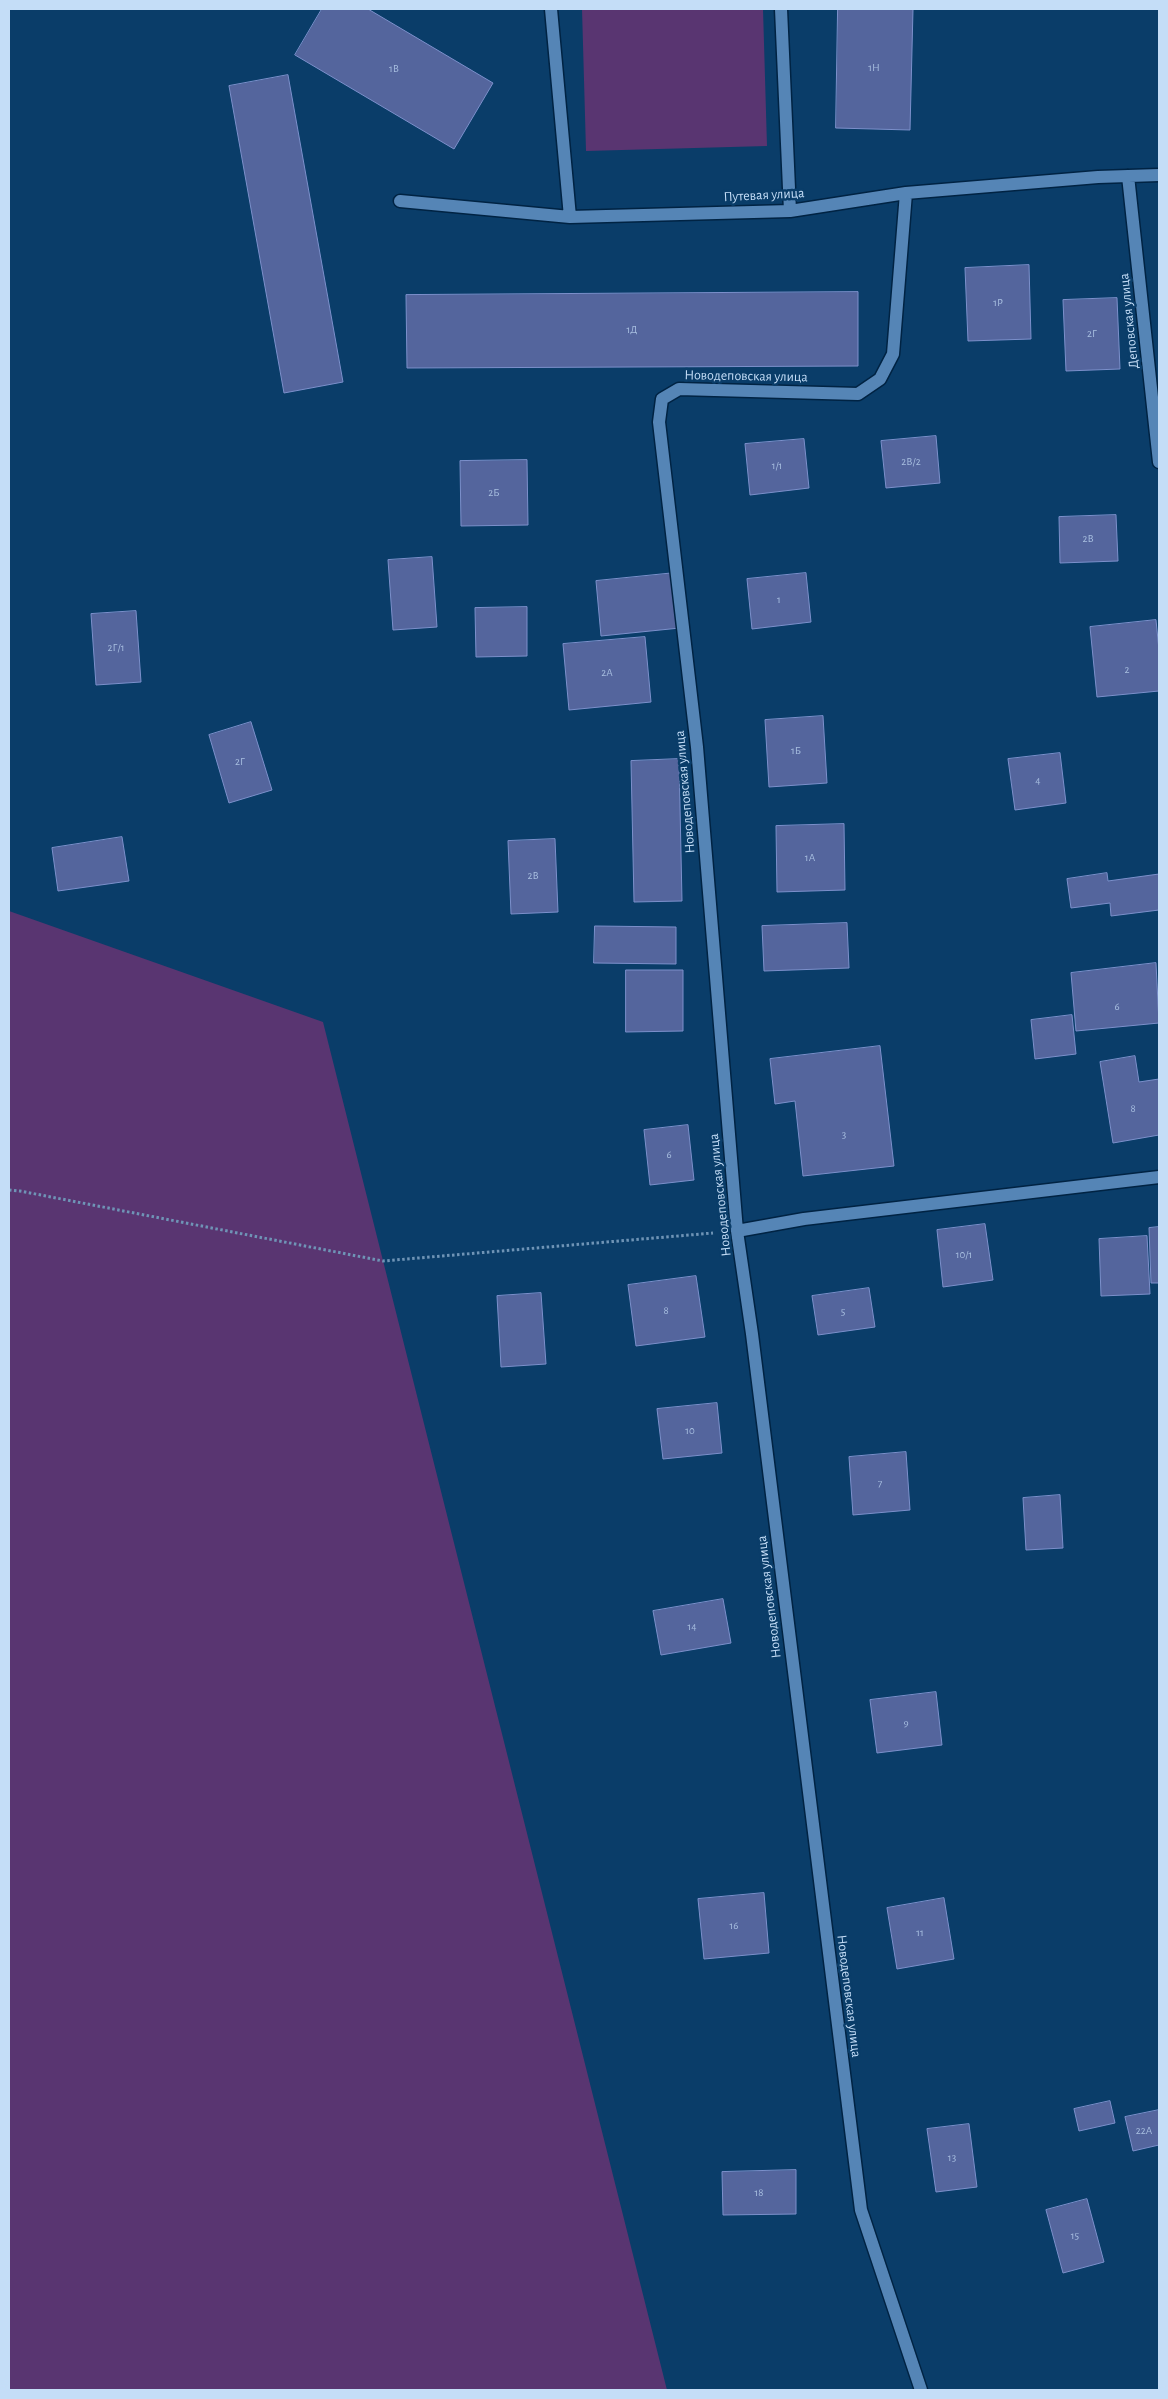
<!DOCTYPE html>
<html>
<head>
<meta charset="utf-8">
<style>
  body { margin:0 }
  #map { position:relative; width:1168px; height:2399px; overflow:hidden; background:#0a3d69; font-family:"Alegreya Sans",sans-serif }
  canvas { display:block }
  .frame { position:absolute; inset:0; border:10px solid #c4ddf7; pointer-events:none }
</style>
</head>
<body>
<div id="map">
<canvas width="1168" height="2399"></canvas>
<div class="frame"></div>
</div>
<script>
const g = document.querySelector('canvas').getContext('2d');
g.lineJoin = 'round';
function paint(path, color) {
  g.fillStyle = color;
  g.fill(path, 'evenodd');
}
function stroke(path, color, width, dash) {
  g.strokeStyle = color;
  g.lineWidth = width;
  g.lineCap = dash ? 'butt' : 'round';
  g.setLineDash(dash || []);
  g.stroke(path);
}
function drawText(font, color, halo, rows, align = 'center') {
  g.font = font + ' "Alegreya Sans",sans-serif';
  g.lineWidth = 5;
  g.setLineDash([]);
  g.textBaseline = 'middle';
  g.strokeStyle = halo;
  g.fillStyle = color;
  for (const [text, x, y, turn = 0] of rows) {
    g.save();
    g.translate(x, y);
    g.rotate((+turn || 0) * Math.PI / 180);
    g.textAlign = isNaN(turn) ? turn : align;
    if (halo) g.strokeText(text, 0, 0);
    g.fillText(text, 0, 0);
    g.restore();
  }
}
paint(new Path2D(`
  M582,9H763L767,146L586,151Z
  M9,911L323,1022L667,2390H9Z`), '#593571');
const building = new Path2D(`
  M322,9H368L493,83L454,149L295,55Z
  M838,9H913L910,130L836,128Z
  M288,75L343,382L284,393L229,86Z
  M1029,265L1031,339L968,341L965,268Z
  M858,292V366L407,368L406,295Z
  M1117,298L1120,369L1066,371L1063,300Z
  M936,436L940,483L886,488L881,441Z
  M804,439L809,488L750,495L745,444Z
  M527,460L528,525L461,526L460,461Z
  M1116,515L1118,561L1060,563L1059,517Z
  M432,557L437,627L393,630L388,560Z
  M675,573L680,628L601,636L596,581Z
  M806,573L811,622L752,629L747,579Z
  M527,607V656L476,657L475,608Z
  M136,611L141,682L96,685L91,614Z
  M1156,620L1159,650V691L1097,697L1090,627Z
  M645,637L651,702L569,710L563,644Z
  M823,716L827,783L769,787L765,720Z
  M251,722L272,790L229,803L209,735Z
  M1060,753L1066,803L1015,810L1008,759Z
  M679,759L682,901L634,902L631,761Z
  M844,824L845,890L777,892L776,826Z
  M122,837L129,881L58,891L52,848Z
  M555,839L558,912L511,914L508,841Z
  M1107,873L1108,881L1159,874V910L1111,916L1110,903L1071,908L1067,879Z
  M847,923L849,968L764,971L762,926Z
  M595,926L676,927V964L594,963Z
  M1156,963L1159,1023L1076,1031L1071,973Z
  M626,970H683V1031L626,1032Z
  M1072,1015L1076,1054L1035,1059L1031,1020Z
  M880,1046L894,1166L803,1176L795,1101L775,1104L770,1059Z
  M1135,1056L1139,1082L1159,1079V1135L1113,1143L1100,1062Z
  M688,1125L694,1180L650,1185L644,1130Z
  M985,1224L993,1280L943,1287L937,1230Z
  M1159,1227V1283H1151L1149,1228Z
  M1147,1236L1150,1294L1101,1296L1099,1239Z
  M696,1276L705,1337L636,1346L628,1285Z
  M869,1288L875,1327L818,1335L812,1296Z
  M541,1293L546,1364L501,1367L497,1296Z
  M717,1403L722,1453L663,1459L657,1409Z
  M906,1452L910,1510L853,1515L849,1457Z
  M1060,1495L1063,1548L1026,1550L1023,1498Z
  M723,1599L731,1643L661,1655L653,1611Z
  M936,1692L942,1745L877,1753L870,1700Z
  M764,1893L769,1953L704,1959L698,1899Z
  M944,1898L954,1959L897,1969L887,1908Z
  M1110,2101L1115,2123L1079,2131L1074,2109Z
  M1159,2110V2145L1133,2151L1125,2117Z
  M969,2124L977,2187L936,2192L927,2129Z
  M796,2170V2214L723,2215L722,2172Z
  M1087,2199L1104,2262L1063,2273L1046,2210Z`);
paint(building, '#54659d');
stroke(building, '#7c90cb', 1);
const minor = new Path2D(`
  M551,9L570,217
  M781,9L790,211
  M1128,176L1159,462
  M906,193L893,354L880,379L858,394L679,389L662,399L659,422L697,747L737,1231L752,1334L861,2210L921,2390
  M400,201L570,217L790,211L906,193L1098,177L1159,175
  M737,1231L804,1219L1159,1177`);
stroke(minor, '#002343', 15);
stroke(new Path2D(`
  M9,1190L20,1191L383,1261L713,1233`), '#6f94b6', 3, [2.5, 2.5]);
stroke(minor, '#5585b6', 12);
drawText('11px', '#a8bfe0', null, [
  ["1Н",874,68],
  ["1В",394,69],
  ["1Р",998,303],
  ["1Д",632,330],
  ["2Г",1092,334],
  ["2В/2",911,462],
  ["1/1",777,466],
  ["2Б",494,493],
  ["2В",1088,539],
  ["1",779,600],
  ["2Г/1",116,648],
  ["2",1127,670],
  ["2А",607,673],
  ["1Б",796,751],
  ["2Г",240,762],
  ["4",1038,781],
  ["1А",810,858],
  ["2В",533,876],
  ["6",1117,1007],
  ["8",1133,1109],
  ["3",844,1135],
  ["6",669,1155],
  ["10/1",964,1255],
  ["8",666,1311],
  ["5",843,1312],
  ["10",690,1431],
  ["7",880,1484],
  ["14",692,1627],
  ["9",906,1723],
  ["16",734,1926],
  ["11",920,1933],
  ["22А",1144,2131],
  ["13",952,2158],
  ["18",759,2193],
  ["15",1075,2236]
]);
drawText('14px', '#c4ddf7', '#0a3d69', [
  ["Путевая улица",764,195,-3],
  ["Деповская улица",1129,321,-96],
  ["Новодеповская улица",746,376,1],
  ["Новодеповская улица",685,792,-95],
  ["Новодеповская улица",720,1195,-96],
  ["Новодеповская улица",769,1597,-97],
  ["Новодеповская улица",849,1996,83]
]);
</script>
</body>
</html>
